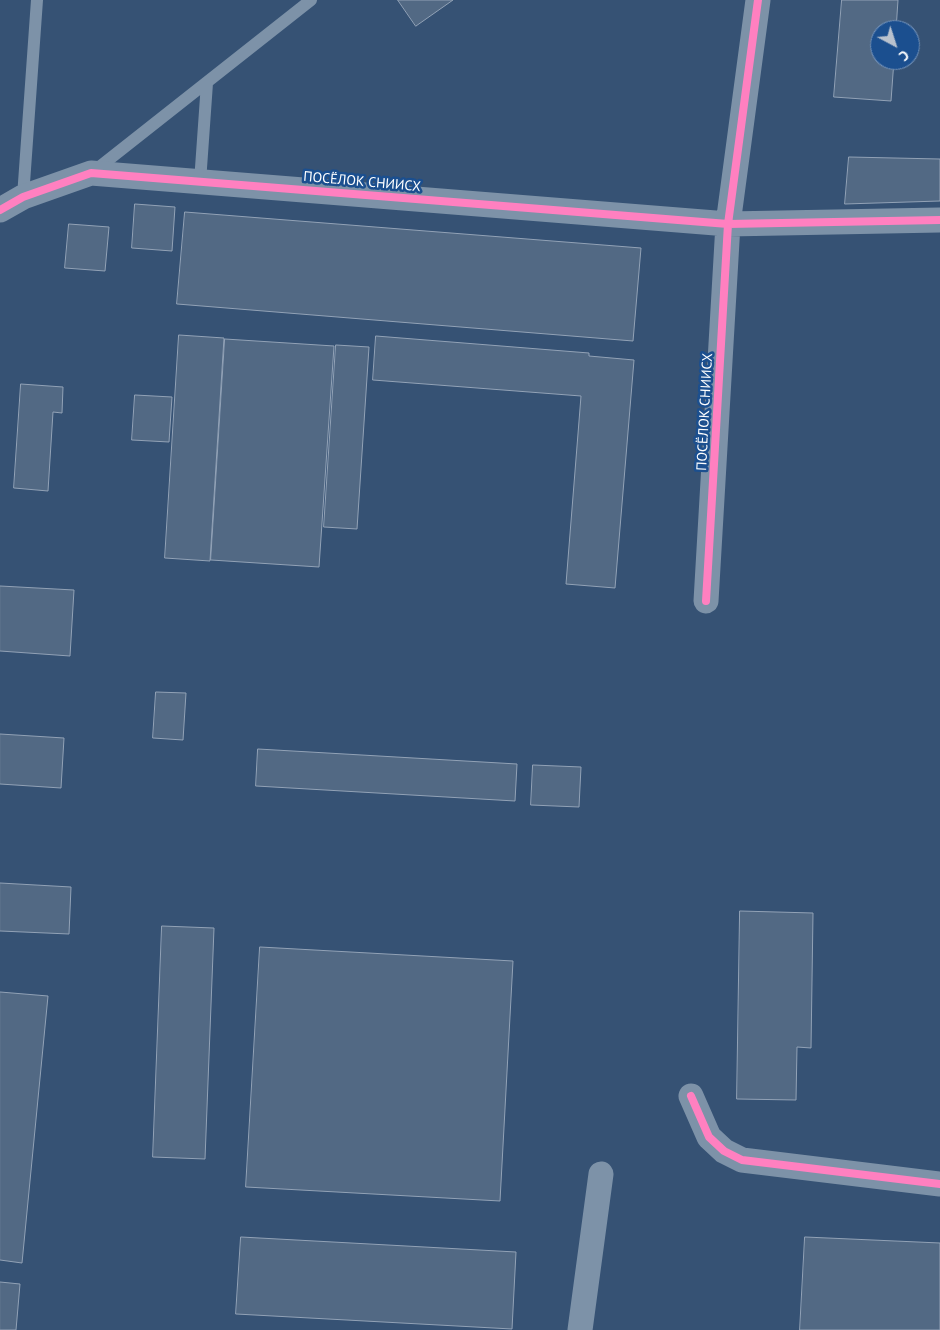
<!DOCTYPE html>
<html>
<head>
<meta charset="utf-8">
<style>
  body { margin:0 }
  #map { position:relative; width:940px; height:1330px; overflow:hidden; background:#365274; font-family:"PT Sans",sans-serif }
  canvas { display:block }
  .north { position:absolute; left:870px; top:20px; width:50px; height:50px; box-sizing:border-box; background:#1b4f8f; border:1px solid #7695bc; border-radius:50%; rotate:140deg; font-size:14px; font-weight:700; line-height:20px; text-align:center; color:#fff }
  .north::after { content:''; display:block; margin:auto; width:18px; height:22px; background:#b9c2ce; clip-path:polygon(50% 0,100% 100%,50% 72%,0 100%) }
</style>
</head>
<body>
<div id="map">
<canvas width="940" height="1330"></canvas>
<div class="north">С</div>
</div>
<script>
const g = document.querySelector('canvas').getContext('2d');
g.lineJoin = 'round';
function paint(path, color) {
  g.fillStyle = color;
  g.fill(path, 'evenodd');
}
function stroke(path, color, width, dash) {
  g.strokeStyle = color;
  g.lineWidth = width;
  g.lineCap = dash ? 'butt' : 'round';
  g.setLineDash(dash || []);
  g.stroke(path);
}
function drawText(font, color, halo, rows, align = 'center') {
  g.font = font + ' "PT Sans",sans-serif';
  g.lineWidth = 5;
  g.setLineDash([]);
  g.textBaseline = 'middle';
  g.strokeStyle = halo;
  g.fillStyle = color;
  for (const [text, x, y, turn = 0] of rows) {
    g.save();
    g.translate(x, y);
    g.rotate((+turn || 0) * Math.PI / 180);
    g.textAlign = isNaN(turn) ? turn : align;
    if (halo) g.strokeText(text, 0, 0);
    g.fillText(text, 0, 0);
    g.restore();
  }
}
const building = new Path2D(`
  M398,0H453L416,26Z
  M842,0H898L896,30H880V60H894L891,101L834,97Z
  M849,157L940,159V201L845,204Z
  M135,204L175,207L172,251L132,248Z
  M185,212L641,248L633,341L177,304Z
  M69,224L109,227L105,271L65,268Z
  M179,335L224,338L210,561L165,558Z
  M376,336L589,353V356L634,360L615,588L566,584L581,396L373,380Z
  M225,339L334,346L319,567L211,560Z
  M336,345L369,347L357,529L324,527Z
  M21,384L63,387L62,413L53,412L48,491L14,488Z
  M135,395L172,397L169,442L132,440Z
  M0,586L74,590L70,656L0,651Z
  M156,692L186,693L183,740L153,738Z
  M0,734L64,738L61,788L0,784Z
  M258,749L517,764L515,801L256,786Z
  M533,765L581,767L579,807L531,805Z
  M0,883L71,887L69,934L0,931Z
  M740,911L813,913L811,1048L797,1047L796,1100L737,1099Z
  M162,926L214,928L205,1159L153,1157Z
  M260,947L513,961L500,1201L246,1187Z
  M0,992L48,996L22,1263L0,1260Z
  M241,1237L516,1252L512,1329L236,1314Z
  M805,1237L940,1243V1330H800Z
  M0,1282L20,1284L16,1330H0Z`);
paint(building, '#526984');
stroke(building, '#92a2b6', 1);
stroke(new Path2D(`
  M93,172L311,0
  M200,182L207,83
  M23,197L37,0`), '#7d92a8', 12);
stroke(new Path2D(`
  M0,210L23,197L91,173L728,224L940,220
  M706,601L728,224L758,0
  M691,1096L709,1137L724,1151L742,1160L940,1184
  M580,1330L601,1174`), '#7d92a8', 25);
stroke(new Path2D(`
  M0,210L23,197L91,173L728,224L940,220
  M706,601L728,224L758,0
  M691,1096L709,1137L724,1151L742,1160L940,1184`), '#ff80c0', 8);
drawText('14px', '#fff', '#1b4f8f', [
  ["ПОСЁЛОК СНИИСХ",362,182,5],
  ["ПОСЁЛОК СНИИСХ",705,412,-87]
]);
</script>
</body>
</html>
